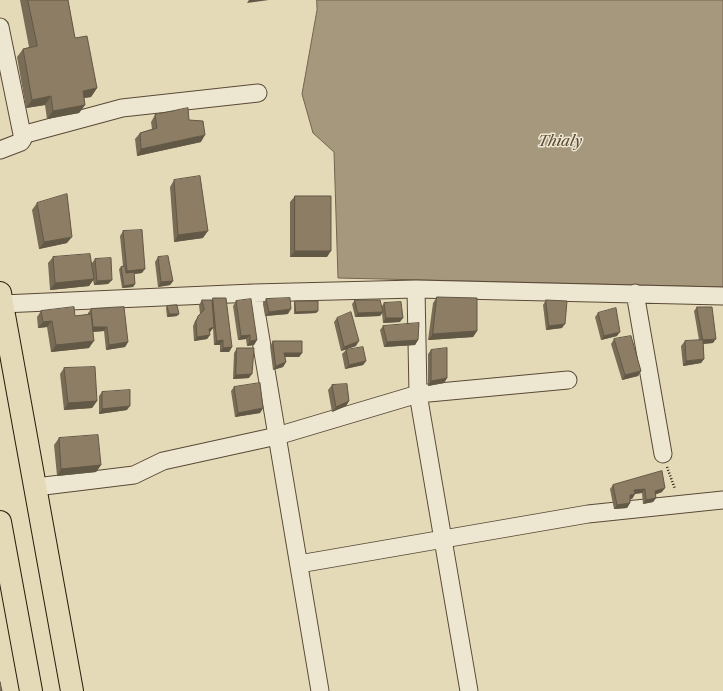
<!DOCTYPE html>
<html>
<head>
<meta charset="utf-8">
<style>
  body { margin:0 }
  canvas { display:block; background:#e4dab8 }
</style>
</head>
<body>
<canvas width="723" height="691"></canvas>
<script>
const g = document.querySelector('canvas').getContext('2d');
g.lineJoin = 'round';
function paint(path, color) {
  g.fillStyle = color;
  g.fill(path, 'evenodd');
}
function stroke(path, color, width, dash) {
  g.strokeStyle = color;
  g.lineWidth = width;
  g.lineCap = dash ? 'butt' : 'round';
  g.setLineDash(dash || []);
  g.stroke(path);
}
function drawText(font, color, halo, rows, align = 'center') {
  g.font = font + ' "Libre Caslon Text",serif';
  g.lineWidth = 3;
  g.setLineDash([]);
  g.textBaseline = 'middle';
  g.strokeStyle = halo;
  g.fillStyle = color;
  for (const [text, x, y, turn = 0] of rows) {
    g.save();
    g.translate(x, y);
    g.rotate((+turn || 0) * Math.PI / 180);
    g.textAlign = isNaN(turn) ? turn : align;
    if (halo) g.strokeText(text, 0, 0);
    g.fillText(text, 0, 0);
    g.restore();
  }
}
const water = new Path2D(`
  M317,0H723V287L338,278L334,152L313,133L302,94L317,10Z`);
paint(water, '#a5987d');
stroke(water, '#75654f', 1);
const minor = new Path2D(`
  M0,27L23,139L21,142L0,150
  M22,135L122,108L258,93
  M416,289L418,394L469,691
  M253,293L320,691
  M635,293L663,454
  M2,304L253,293L416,289L723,296
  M36,487L134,475L163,461L277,436L418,394L568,380
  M299,564L588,514L723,500`);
const major = new Path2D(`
  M0,293L72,691
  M0,522L31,691`);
stroke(minor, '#5a4936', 19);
stroke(major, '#2c190a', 24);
stroke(new Path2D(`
  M667,467L675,489`), '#2c190a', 2.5, [1, 2]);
stroke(minor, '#ede7d1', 17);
stroke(major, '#e4dab8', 22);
paint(new Path2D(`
  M20,0H68L75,38L97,88L91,97L84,98L85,105L79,113L47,119L45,105L26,108L17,57L23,49L29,47Z
  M155,115L189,120L201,142L137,156L135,139L140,133L152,129L151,122Z
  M174,180L203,238L174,242L170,187Z
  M295,196L327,257H290V202Z
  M37,203L67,243L39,249L32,210Z
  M123,231L142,273L134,274L135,284L133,287L122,288L119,269L121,267L123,266L120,236Z
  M53,257L92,263L95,259L112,280L108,284L94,285L93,280L89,286L50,290L48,263Z
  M158,257L173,281L170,285L158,287L155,262Z
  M437,297L477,331L473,337L428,340L433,303Z
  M213,298L232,347L229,352H220V345H214L213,328L210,332H209L210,335L207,339L194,341L193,326L195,321L200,314L199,305L202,300H212Z
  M266,299L288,314L265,316L263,304Z
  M355,300L382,306L384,303L400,322L383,323L382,313L380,316L355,317L352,304Z
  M546,300L562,328L546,330L543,305Z
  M236,301L257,340L254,345L247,346L246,339L238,340L233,306Z
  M295,301L318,311L316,313L294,314V303Z
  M167,306L177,316L167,317L166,308Z
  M697,307L713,343L703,344L704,359L701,363L683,366L681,346L685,341L699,340L694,311Z
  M91,309L128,342L125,347L106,350L104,331L93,332L89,348L51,352L47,327L38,328L37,317L41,311L75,316L88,315V313Z
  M598,313L617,336L601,340L595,317Z
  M337,318L356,346L341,351L334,322Z
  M383,326L418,340L415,345L384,347L380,330Z
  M614,339L641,371L638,376L622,380L611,344Z
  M273,341L302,353L299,357H285L286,362L283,367L273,370L270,346Z
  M237,348L249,378L233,379L234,353Z
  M346,350L366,361L363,365L345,369L342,354Z
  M431,350L447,378L444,383L428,386V354Z
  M64,368L97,401L92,408L64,410L60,374Z
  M332,385L349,401L346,406L332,412L328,390Z
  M234,387L263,408L260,413L235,417L231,391Z
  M102,392L127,410L99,414V396Z
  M59,438L101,465L96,472L57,476L54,445Z
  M662,471V492L656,494V498L653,502L643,504L642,493L635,494L632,499H630V503L627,508L614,509L610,489L613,485Z`), '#786c56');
paint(new Path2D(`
  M249,0H269L247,3Z
  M97,88L91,97L77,99L83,91Z
  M51,96L45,105L26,108L32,100Z
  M85,105L79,113L47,119L53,111Z
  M205,135L201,142L137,156L141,149Z
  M208,231L203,238L174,242L178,235Z
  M72,237L67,243L39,249L44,242Z
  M295,251H331L327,257H290Z
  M145,269L142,273L124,275L127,271Z
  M94,279L89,286L50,290L55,283Z
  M112,280L108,284L94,285L97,281Z
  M173,281L170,285L158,287L161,282Z
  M135,284L133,287L122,288L124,286Z
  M291,309L288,314L265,316L269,312Z
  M318,311L316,313L294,314L296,312Z
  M383,312L380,316L355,317L358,313Z
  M169,314H179L177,316L167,317Z
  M386,318H403L400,322L383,323Z
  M52,321L47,327L38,328L43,322Z
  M565,324L562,328L546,330L549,326Z
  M93,327H107L104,331L90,332Z
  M214,327L210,332L206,333L209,329Z
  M477,331L473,337L428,340L433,334Z
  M620,332L617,336L601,340L604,336Z
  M210,335L207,339L194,341L197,337Z
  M250,335L246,339L238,340L241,336Z
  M716,339L713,343L700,344L703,340Z
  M223,340L220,345H214L217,341Z
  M257,340L254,345L247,346L250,341Z
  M418,340L415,345L384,347L387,342Z
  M94,341L89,348L51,352L56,345Z
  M359,341L356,346L341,351L344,347Z
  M128,342L125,347L106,350L109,345Z
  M232,347L229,352H220L223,348Z
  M284,353H302L299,357H281Z
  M704,359L701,363L683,366L686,361Z
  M366,361L363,365L345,369L349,365Z
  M286,362L283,367L273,370L276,366Z
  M641,371L638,376L622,380L625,375Z
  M252,374L249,378L233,379L236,375Z
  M447,378L444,383L428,386L431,381Z
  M97,401L92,408L64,410L68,403Z
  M349,401L346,406L332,412L336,407Z
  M130,406L127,410L99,414L102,409Z
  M263,408L260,413L235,417L238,413Z
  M101,465L96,472L57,476L61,469Z
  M665,488L662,492L652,496L655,491Z
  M645,489L642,493L631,494L634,490Z
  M635,494L632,499L626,500L630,495Z
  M656,498L653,502L643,504L646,500Z
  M630,503L627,508L614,509L617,505Z`), '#625846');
const building = new Path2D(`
  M28,0H68L75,38L87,36L97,88L83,91L85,105L53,111L51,96L32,100L23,49L37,46Z
  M188,108L189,120L203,121L205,135L141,149L140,133L157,128L155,115Z
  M200,176L208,231L178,235L174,180Z
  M67,194L72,237L44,242L37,203Z
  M295,196H331V251H295Z
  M142,230L145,269L127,271L123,231Z
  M90,254L94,279L55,283L53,257Z
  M168,256L173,281L161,282L158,257Z
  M111,258L112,280L97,281L95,259Z
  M125,266L126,273L134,272L135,284L124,286L121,267Z
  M437,297L477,298V331L433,334Z
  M213,298H226L232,347L223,348V340L217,341Z
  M290,298L291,309L269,312L266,299Z
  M251,299L257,340L250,341V335L241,336L236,301Z
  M202,300H212L214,327L209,329L210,335L197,337L196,322L198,316L204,310Z
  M355,300H380L383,312L358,313Z
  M546,300L567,301L565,324L549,326Z
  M295,301H318V311L296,312Z
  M401,302L403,318H386L384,303Z
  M177,305L179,314H169L167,306Z
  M74,307L75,316L91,314L94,341L56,345L52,321L43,322L41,311Z
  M124,307L128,342L109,345L107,327H93L91,309Z
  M697,307H712L716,339L703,340Z
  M616,308L620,332L604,336L598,313Z
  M351,312L359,341L344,347L337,318Z
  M419,323L418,340L387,342L383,326Z
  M631,336L641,371L625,375L614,339Z
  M703,340L704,359L686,361L685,341Z
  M273,341H302V353H284L286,362L276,366Z
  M363,347L366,361L349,365L346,350Z
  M237,348H254L252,374L236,375Z
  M447,348V378L431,381V350Z
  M95,367L97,401L68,403L64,368Z
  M260,383L263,408L238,413L234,387Z
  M347,384L349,401L336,407L332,385Z
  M130,390V406L102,409V392Z
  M98,435L101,465L61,469L59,438Z
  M662,471L665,488L655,491L656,498L646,500L645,489L634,490L635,494L630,495V503L617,505L613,485Z
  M0,682L2,691H0Z`);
paint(building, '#8c7d64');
stroke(building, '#625846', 1);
drawText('italic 15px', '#5c4c38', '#ede7d1', [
  ["Thialy",560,142]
]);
</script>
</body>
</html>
